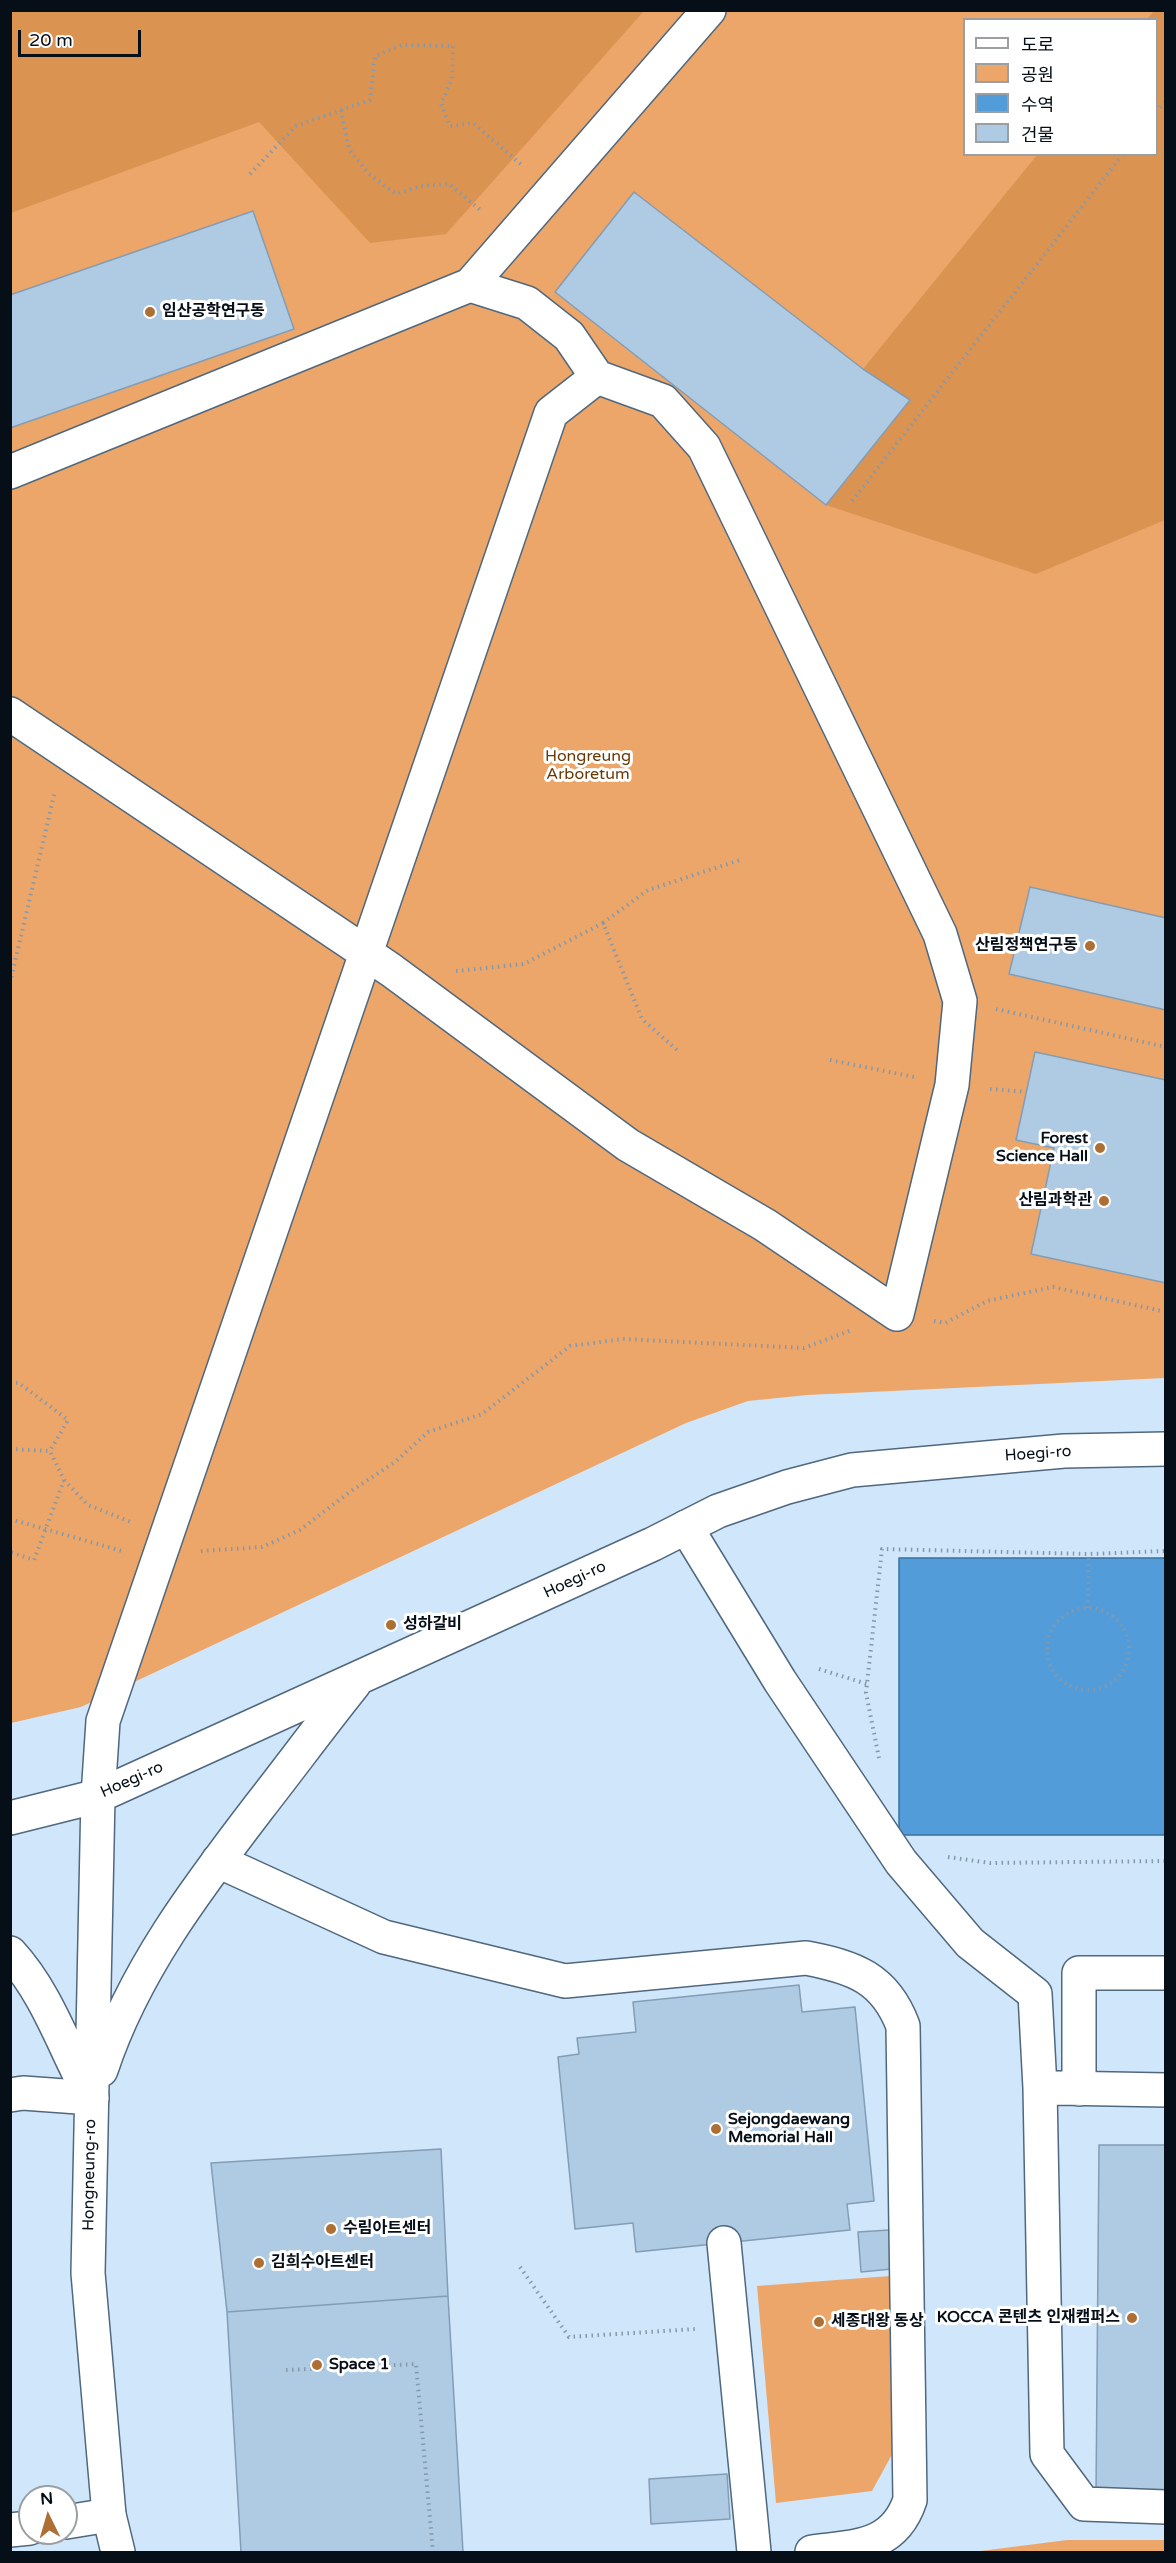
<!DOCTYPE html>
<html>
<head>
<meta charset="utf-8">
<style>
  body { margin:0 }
  #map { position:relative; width:1176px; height:2563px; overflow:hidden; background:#d0e6fb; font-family:"Varela Round","Noto Sans KR",sans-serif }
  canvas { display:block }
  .frame { position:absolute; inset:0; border:12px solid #060f17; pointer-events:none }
  .legend { position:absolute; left:963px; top:18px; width:195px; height:138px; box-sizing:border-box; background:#fff; border:2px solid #9b9fa2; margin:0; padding:8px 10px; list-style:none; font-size:18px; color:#060f17 }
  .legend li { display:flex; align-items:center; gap:12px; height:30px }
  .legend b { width:30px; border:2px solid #9b9fa2 }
  .north { position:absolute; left:18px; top:2485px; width:60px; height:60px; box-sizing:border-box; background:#fff; border:2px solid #9b9fa2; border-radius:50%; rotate:355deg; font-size:16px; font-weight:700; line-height:24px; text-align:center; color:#060f17 }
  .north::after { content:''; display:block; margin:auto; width:21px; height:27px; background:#ae6f35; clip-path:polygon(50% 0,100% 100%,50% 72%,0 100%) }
  .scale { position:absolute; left:18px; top:30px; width:123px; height:27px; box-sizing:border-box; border:3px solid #060f17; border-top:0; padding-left:8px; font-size:18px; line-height:21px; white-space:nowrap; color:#060f17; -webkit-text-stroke:4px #fff; paint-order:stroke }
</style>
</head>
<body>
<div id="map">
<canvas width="1176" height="2563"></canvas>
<div class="frame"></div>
<ul class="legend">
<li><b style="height:8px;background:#fff"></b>도로</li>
<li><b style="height:16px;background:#eda669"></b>공원</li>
<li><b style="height:16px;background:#529cda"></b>수역</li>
<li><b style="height:16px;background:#afcae3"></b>건물</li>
</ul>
<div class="north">N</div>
<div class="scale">20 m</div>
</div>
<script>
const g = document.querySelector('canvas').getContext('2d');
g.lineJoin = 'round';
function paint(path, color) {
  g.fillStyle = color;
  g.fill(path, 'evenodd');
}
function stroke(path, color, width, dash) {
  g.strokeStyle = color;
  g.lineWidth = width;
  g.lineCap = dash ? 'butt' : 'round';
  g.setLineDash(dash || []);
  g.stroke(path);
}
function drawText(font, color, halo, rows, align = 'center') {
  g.font = font + ' "Varela Round","Noto Sans KR",sans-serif';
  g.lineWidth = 6;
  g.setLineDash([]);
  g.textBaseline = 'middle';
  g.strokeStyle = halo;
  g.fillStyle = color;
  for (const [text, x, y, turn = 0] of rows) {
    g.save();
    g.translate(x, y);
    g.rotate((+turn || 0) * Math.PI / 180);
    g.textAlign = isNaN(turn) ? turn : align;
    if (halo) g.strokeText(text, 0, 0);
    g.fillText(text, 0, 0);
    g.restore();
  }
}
paint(new Path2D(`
  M10,11H1165V1378L807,1395L748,1401L686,1423L81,1707L11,1723ZM964,20H1156V154H964Z
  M890,2276L901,2438L872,2491L776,2503L757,2286Z
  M1067,2540H1165V2552H973Z`), '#eda669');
paint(new Path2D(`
  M11,10H644V11L446,234L370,243L259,122L11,213Z
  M1154,11H1165V520L1036,574L826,505L909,400L863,369L1037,155L1156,154V20L1147,19Z`), '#db9352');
const water = new Path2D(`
  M899,1558H1165V1835H899Z`);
paint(water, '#529cda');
stroke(water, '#3b72a0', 1.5);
const building = new Path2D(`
  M634,192L863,369L910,400L826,505L555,292Z
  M253,211L294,329L10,428V295Z
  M1030,887L1166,918V1010L1009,974Z
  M1035,1052L1166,1080V1283L1031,1254L1054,1148L1016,1140Z
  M799,1985L802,2012L855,2007L874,2201L847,2204L850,2230L636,2252L633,2223L575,2229L558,2057L579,2054L577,2038L636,2032L633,2002Z
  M1099,2145H1166V2492H1096Z
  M441,2149L448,2296L227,2312L211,2163Z
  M889,2230L892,2269L861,2272L858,2232Z
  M448,2296L463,2552H241L227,2312Z
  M727,2474L730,2519L651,2524L649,2479Z`);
paint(building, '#afcae3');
stroke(building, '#839db5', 1.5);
const minor = new Path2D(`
  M470,285L709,10
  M10,472L470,285L527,303L569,336L597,377
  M10,714L366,953L391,970L628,1145L765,1225L897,1314L952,1085L960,1001L940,934L704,447L663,401L597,377L551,413L103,1721L98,1796
  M686,1527L780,1681L901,1862L970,1943L1035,1994L1040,2088L1047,2454L1084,2504L1166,2507
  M218,1861L384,1937L565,1981L806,1958C854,1967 885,1978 903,2026L910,2500C894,2548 856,2546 812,2552
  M1057,2088L1166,2090
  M1079,2089V1973H1166
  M10,2095L23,2093L92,2098
  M724,2243L754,2552
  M66,2522L109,2515
  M10,2530L30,2528`);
const major = new Path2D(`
  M98,1796L88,2273L109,2515L118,2552
  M10,1818L98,1796L653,1544L718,1511L787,1487L852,1470L1064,1451L1166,1449
  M10,1953C47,1993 64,2047 90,2095
  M101,2070C133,1972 197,1888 259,1807C291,1766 322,1724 354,1684`);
stroke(minor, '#50687e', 36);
stroke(major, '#50687e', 36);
stroke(new Path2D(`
  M341,110L349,149L369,174L396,194L420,186L449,184L483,212
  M1156,112L1166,101
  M250,174L296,126L370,100L375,56L402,45L453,46L452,79L441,104L450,126L473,123L524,167
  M852,501L1123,154
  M603,923L648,890L740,860
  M456,971L524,964L603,923L642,1019L677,1050
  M10,983L55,791
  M996,1009L1166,1047
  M830,1060L914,1077
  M990,1089L1026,1092
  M934,1321L945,1323L987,1301L1053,1287L1166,1312
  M10,1382L19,1383L68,1420L50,1451
  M10,1449L50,1451L64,1480L34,1560L10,1552
  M64,1480L88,1505L131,1522
  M10,1519L122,1551
  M201,1551L262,1547L300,1530L351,1491L395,1462L428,1432L482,1414L570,1346L623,1339L804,1348L852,1330
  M1047 1649a41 41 0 1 1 82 0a41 41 0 1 1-82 0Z
  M1088,1608L1089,1554
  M819,1669L867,1684
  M879,1758L866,1693L882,1549L1089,1554L1166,1551
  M948,1857L990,1863L1166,1861
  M520,2267L569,2337L696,2329
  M286,2370L416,2364L433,2552`), '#8799a9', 4, [1.5, 4.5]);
stroke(minor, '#fff', 33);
stroke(major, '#fff', 33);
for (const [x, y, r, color] of [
  [150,312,6,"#ae6f35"],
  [1090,946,6,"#ae6f35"],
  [1100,1148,6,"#ae6f35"],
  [1104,1201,6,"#ae6f35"],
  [391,1625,6,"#ae6f35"],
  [716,2129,6,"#ae6f35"],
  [331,2229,6,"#ae6f35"],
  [259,2263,6,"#ae6f35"],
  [1132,2318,6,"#ae6f35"],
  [819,2322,6,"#ae6f35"],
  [317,2365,6,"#ae6f35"]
]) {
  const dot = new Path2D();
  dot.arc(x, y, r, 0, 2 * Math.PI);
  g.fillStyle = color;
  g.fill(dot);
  stroke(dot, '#fff', 2);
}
drawText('bold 16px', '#060f17', '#fff', [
  ["임산공학연구동",162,312],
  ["산림정책연구동",1078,946,"right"],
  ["Forest",1088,1139,"right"],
  ["Science Hall",1088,1157,"right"],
  ["산림과학관",1092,1201,"right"],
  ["성하갈비",403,1625],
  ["Sejongdaewang",728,2120],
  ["Memorial Hall",728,2138],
  ["수림아트센터",343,2229],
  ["김희수아트센터",271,2263],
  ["KOCCA 콘텐츠 인재캠퍼스",1120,2318,"right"],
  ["세종대왕 동상",831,2322],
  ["Space 1",329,2365]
], 'left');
drawText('16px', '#683904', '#fff', [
  ["Hongreung",588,757],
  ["Arboretum",588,775]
]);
drawText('16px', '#060f17', '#fff', [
  ["Hoegi-ro",1038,1454,-4],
  ["Hoegi-ro",575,1580,-25],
  ["Hoegi-ro",132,1780,-24],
  ["Hongneung-ro",90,2175,-89]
]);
</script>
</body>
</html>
